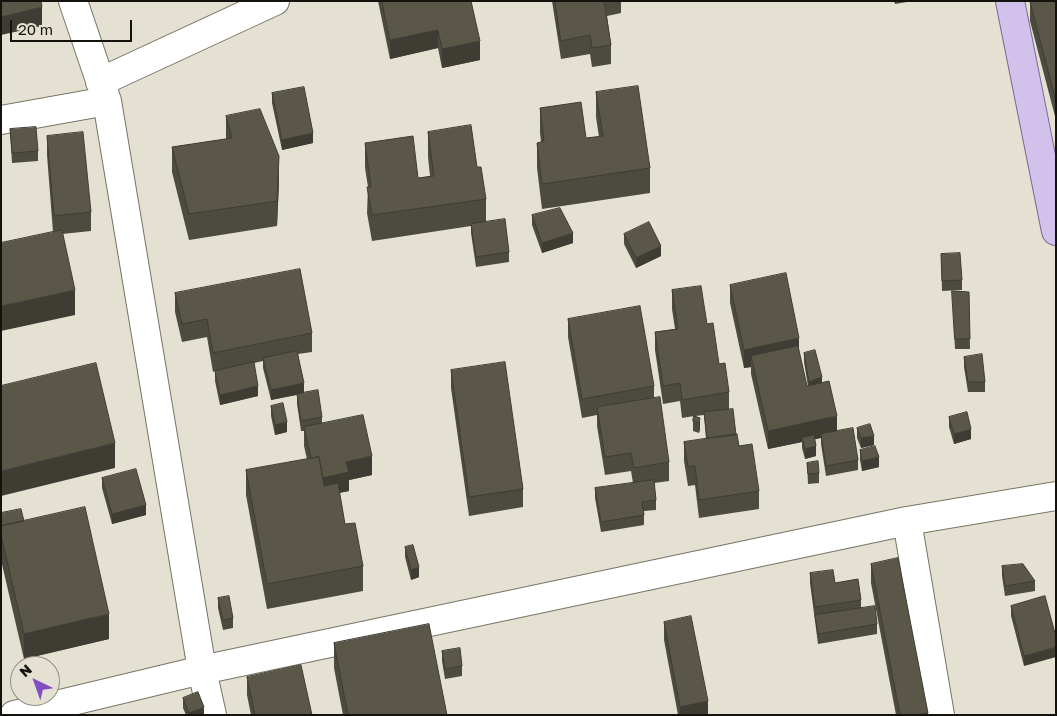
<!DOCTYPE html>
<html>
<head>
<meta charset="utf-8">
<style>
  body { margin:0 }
  #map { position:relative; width:1057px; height:716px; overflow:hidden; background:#e5e1d2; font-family:"Golos Text",sans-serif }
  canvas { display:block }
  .frame { position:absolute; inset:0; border:2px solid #13120c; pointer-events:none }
  .north { position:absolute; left:10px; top:656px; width:50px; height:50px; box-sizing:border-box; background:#e5e1d2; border:1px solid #918e83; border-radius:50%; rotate:318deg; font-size:14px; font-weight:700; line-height:20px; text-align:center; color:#13120c }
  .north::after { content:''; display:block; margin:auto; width:18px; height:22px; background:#834dc4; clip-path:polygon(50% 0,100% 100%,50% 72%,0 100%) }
  .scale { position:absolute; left:10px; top:20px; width:122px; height:22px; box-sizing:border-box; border:2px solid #13120c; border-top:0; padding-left:6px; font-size:15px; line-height:18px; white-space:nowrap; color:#13120c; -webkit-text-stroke:4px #e5e1d2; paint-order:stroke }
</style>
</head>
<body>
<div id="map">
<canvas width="1057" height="716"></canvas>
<div class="frame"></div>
<div class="north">N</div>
<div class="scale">20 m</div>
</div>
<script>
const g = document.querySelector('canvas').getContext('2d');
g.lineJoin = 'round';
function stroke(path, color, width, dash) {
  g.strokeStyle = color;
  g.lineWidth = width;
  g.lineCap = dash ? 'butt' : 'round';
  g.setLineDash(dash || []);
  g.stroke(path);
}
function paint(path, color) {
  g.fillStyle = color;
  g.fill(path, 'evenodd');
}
const minor = new Path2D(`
  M73,1L107,101L202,670L212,715
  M100,82L275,1
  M1,120L107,101
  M907,521L940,715
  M14,715L202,670L907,521L1056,496`);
const major = new Path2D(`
  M1010,1L1056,231`);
stroke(minor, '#787566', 30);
stroke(major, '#7a6894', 30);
stroke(minor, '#fff', 28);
stroke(major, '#d1c1eb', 28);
paint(new Path2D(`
  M378,1H471L480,60L442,68L438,48L390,59Z
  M552,1H621V13L607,16L611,45V64L592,67L590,54L561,59Z
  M894,1H907V2L895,4Z
  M1056,1V120L1030,21V2Z
  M596,92L650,168V193L542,209L537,168V143L541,142L540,133V108L586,138L599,137L596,117Z
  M272,93L313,143L282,150L272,103Z
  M226,116L279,181L277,226L189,240L172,172V147L226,139Z
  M10,129L38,151V161L12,163Z
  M428,132L477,167L486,199V222L509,252V262L476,267L471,233V226L372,241L367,213L368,187L365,168V143L418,178L430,176L428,157Z
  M47,136L91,212V231L62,234L75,315L53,232L47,155Z
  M532,215L573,243L542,253L532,225Z
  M624,234L661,256L636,268L624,244Z
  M941,254L962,280V290L942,291Z
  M730,285L799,352L807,386H808L804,362V353L822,383L837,431L858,460V470L826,476L821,444V438L814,439L816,456L805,459L802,448V442L768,449L751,374V367L744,368L730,303Z
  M672,290L707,324L719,364L729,392V410L739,446L759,491V509L699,518L695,485L688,486L684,461V442L706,439L704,415L695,416L700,418V428L699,433L693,431V421L694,416L682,418L680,401L663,404L655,350V332L675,329L672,309Z
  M952,291L969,292L970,349H955Z
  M175,293L312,333V352L298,354L304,393L322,417V423L372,475L349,480V491L339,493L345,524L363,566V591L267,609L246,495V470L307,459L304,446V431H301L297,404V395L271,400L263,368V361L254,363L258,396L220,405L215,381V371L213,372L207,337L182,342L175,312Z
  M568,319L654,386V398L669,462V481L654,483L656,500V510L644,511V525L601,532L595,498V488L633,483L631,471L605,475L597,426V415L582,418L568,337Z
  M964,357L985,382V392H968L964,367Z
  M451,370L523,489V507L469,516L451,388Z
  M271,406L287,432L275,435L271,416Z
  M949,417L971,439L954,444L949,427Z
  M857,428L874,445L861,448L857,438Z
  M860,450L879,467L862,471L860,460Z
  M807,463L819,473V483L808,484Z
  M102,478L146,515L112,524L102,488Z
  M1,513L24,521L109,639L24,659L1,560Z
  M405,547L419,577L411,580L405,557Z
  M871,564L928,713V715H896L871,583Z
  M1002,566L1035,581V591L1005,596L1002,576Z
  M810,573L835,583L861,600V608L877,624V634L818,644L810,583Z
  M1045,596L1024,666L1011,616V606Z
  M218,598L233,618V628L223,630L218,608Z
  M664,622L708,715H678L664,640Z
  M334,643L447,715H343L334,668Z
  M442,651L462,666V676L445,679L442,661Z
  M247,677L312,715H251L247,695Z
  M183,698L204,715H186L183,708Z`), '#4d4b3f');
paint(new Path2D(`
  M42,7V26L1,35V17Z
  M438,30V48L390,59V40Z
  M480,41V60L442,68V49Z
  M313,133V143L282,150V140Z
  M279,156V181L277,226V201Z
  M573,233V243L542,253V243Z
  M661,246V256L636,268V258Z
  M75,290V315L1,331V306Z
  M799,338V357L751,356V367L744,368V350Z
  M822,377V387L809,392V382Z
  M304,383V393L271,400V390Z
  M258,386V396L220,405V395Z
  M837,416V435L821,434V438L803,442L802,438V442L768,449V431Z
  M700,418V428L699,433V423Z
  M287,422V432L275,435V425Z
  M971,429V439L954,444V434Z
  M874,436V445L861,448V438Z
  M115,443V468L1,496V471Z
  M816,446V456L805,459V449Z
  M372,456V475L349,480V491L322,496V478L346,462Z
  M879,457V467L862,471V461Z
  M146,505V515L112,524V514Z
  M419,567V577L411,580V570Z
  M109,614V639L24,659V634Z
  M1056,647V657L1024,666V656Z
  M708,701V715H680V707Z
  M204,707V715H189V713Z`), '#3f3d33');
const building = new Path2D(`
  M1,1H41L42,7L1,17Z
  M382,1H471L480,41L442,49L438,30L390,40Z
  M555,1H604L611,45L592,48L590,35L561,41Z
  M1033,1H1056V101L1030,2Z
  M638,86L650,168L542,184L537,143L544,141L540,108L581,102L586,138L603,136L596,92Z
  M304,87L313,133L282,140L272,93Z
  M260,109L279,156L277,201L189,214L172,147L232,138L226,116Z
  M471,125L477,167H481L486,199L372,215L367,187H371L365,143L413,136L418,178L434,176L428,132Z
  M36,127L38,151L12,153L10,129Z
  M83,132L91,212L54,216L47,136Z
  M560,208L573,233L542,243L532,215Z
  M505,219L509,252L476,257L471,224Z
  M649,222L661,246L636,258L624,234Z
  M62,230L75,290L1,306V243Z
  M960,253L962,280L942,281L941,254Z
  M300,269L312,333L213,353L207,319L182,324L175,293Z
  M786,273L799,338L744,350L730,285Z
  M701,286L707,324L713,323L719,364L725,363L729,392L682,400L680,383L663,386L655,332L678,329L672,290Z
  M952,291L969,292L970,339H955Z
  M640,306L654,386L582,399L568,319Z
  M798,346L807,386L829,381L837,416L768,431L751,356Z
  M815,350L822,377L809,382L804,353Z
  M297,351L304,383L271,390L263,358Z
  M982,354L985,382H968L964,357Z
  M254,362L258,386L220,395L215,371Z
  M505,362L523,489L469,497L451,370Z
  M96,363L115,443L1,471V386Z
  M318,390L322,417L301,421L297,394Z
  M660,397L669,462L634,468L631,453L605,457L597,407Z
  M283,403L287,422L275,425L271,406Z
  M733,409L736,435L707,438L704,412Z
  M967,412L971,429L954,434L949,417Z
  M363,415L372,456L346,462L349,472L323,478L319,457L311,458L304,427Z
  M694,416L700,418L699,423L693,421Z
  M870,424L874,436L861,438L857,428Z
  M853,428L858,460L826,466L821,434Z
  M737,434L739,446L752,444L759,491L699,500L695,466L688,467L684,442Z
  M814,435L816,446L805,449L802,438Z
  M875,446L879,457L862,461L860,450Z
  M319,457L324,486L338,483L345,524L355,523L363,566L267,584L246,470Z
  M818,461L819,473L808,474L807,463Z
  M136,469L146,505L112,514L102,478Z
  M654,480L656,500L642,502L644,515L601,522L595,488Z
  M85,507L109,614L24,634L1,535V526Z
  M21,509L24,521L1,526V513Z
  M413,545L419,567L411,570L405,547Z
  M898,558L928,713L917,715H900L871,564Z
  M1023,564L1035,581L1005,586L1002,566Z
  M833,570L835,583L858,579L861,600L815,607L810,573Z
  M229,596L233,618L223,620L218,598Z
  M1045,596L1056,637V647L1024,656L1011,606Z
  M875,606L877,624L818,634L815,615Z
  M691,616L708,701L680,707L664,622Z
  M429,624L447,715H348L334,643Z
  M460,648L462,666L445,669L442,651Z
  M301,665L312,715H255L247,677Z
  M198,692L204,707L189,713L183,698Z`);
paint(building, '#5a5749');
stroke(building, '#3f3d33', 1);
</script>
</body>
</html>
